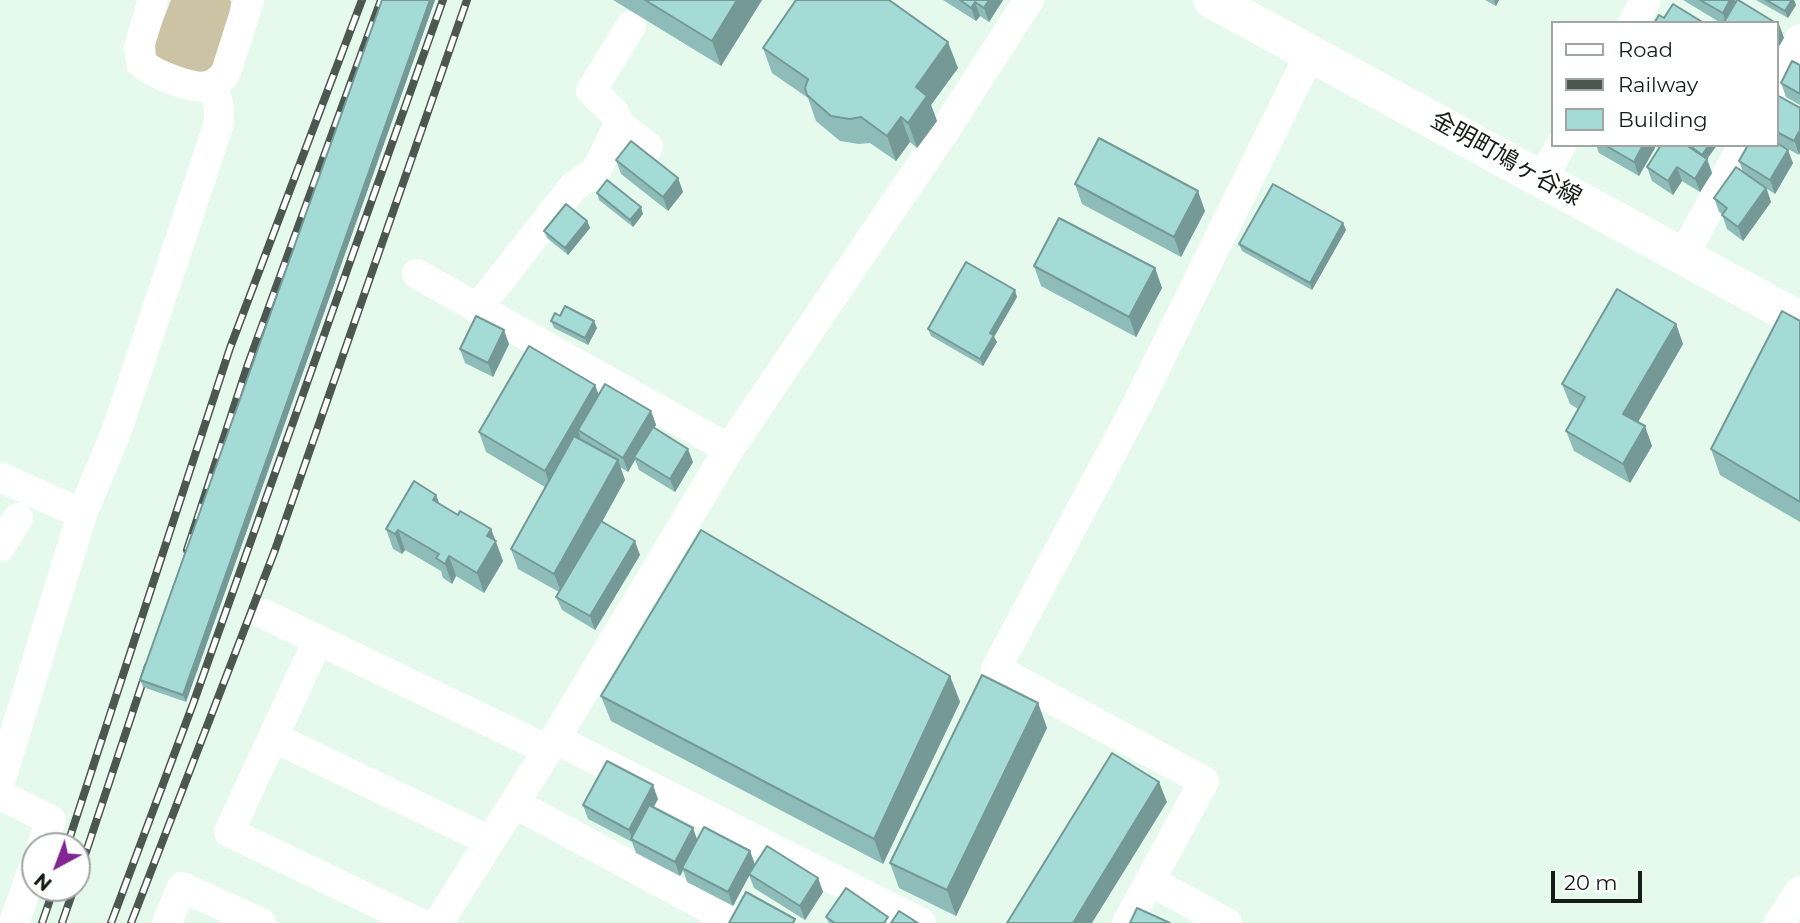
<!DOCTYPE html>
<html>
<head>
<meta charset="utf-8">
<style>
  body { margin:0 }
  #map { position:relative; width:1800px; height:923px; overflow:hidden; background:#e5faec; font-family:Montserrat,sans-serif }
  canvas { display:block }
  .legend { position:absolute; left:1551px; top:21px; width:228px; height:126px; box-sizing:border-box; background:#fff; border:2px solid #a1a5a3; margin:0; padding:9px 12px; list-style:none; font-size:21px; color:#151d18 }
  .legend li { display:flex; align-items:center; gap:14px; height:35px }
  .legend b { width:35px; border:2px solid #a1a5a3 }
  .north { position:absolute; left:21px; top:832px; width:70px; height:70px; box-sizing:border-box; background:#fff; border:2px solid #a1a5a3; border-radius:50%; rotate:221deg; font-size:19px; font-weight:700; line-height:28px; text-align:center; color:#151d18 }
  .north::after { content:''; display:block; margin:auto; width:24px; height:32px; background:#812692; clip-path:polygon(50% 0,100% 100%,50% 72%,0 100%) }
  .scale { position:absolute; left:1551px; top:871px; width:91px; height:32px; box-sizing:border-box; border:4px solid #151d18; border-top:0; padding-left:9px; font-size:21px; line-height:24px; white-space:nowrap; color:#151d18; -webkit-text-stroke:5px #fff; paint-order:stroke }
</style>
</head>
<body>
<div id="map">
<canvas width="1800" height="923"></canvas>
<ul class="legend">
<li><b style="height:9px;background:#fff"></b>Road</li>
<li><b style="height:9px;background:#4c5750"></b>Railway</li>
<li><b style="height:19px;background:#a5dbd7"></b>Building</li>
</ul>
<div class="north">N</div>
<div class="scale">20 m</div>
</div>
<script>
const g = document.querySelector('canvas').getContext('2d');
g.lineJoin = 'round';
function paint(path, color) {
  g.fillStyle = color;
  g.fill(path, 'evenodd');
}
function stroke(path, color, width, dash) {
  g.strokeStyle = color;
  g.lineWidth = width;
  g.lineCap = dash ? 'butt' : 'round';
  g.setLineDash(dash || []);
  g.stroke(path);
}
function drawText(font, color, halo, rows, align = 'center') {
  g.font = font + ' Montserrat,"Noto Sans JP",sans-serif';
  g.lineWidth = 7;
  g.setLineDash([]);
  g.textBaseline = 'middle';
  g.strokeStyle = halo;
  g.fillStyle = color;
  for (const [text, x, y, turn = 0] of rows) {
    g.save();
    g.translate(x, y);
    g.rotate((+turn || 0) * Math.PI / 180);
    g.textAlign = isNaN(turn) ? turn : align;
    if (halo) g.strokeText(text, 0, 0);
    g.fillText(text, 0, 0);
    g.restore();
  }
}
paint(new Path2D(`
  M171,0H230L231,2C230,16 220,56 212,66C204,77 180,72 169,67C165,65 160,60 156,57L155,41Z`), '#ccc3a5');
stroke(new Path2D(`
  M153,0L139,47L141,63C153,74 193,90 209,86C217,84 222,78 226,72L249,0
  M1633,23L1646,0
  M1777,82L1800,39
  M619,124L648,147
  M1542,179L1561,145
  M1683,256L1743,145
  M417,274L729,449
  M477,309L573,187L596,171L619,124L614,112L591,91L631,26
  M0,477L82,514
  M0,547L18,518
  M264,614L548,750
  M318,640L229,832L419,923
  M273,737L490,841
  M555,739L921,923
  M0,782L82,514L117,430L219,123V110L214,84
  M0,795L51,820L42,846
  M514,803L727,918L724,923
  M1150,881L1204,781L996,669L1137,405L1311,52
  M14,923L35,864
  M167,923L182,887L261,923
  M438,923L555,739L729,449L943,133L1029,0
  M1127,923L1150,881L1227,923
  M1779,923L1800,891`), '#fff', 30);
stroke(new Path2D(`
  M1212,0L1800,320`), '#fff', 37);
const rail = new Path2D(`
  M187,550L248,364L381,0
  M67,846L230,348L362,0
  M77,879L148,666
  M42,923L54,888
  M62,923L74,888
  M111,923L193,704L443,0
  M131,923L275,550L467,0`);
stroke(rail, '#4c5750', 8);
stroke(rail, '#fff', 5, [16]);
paint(new Path2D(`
  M382,0H435L186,702L143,687L140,680Z
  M613,0H762L721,66Z
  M943,0H1003L989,22L980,16L976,21Z
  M1485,0H1499L1496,6Z
  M1683,0H1735L1736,3L1776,23H1721Z
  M1756,0H1794L1796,5L1788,18Z
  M763,48L958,68L931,105L937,121L917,148L910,142L896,161L870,143L859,144L840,141L816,121L808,98L772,73Z
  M1800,65V105L1786,97L1781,83Z
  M1777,95L1799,155L1777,143Z
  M1596,145H1654L1655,148L1639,176L1599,153Z
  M1661,145H1717L1707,159L1712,173L1700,192L1682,181L1673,195L1652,181L1647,167Z
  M616,160L678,178L683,192L668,211L621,174Z
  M1739,161L1793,163L1775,194L1767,189L1771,202L1743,241L1727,229L1722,214L1719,212L1714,198L1743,172Z
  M1075,184L1205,211L1181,257L1082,204Z
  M597,193L643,214L633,227L599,200Z
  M587,221L590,228L568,255L547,238L544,231Z
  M1343,223L1346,230L1312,290L1242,251L1239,244Z
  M1034,266L1155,268L1162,288L1136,337L1041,286Z
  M1017,297L994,337L997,342L983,366L931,336L928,329Z
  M560,316L597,328L588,345L554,328L551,321Z
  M1800,321V522L1720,475L1711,449Z
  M1676,324L1683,344L1638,422L1652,446L1630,483L1574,451L1566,431L1578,409L1570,404L1562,384Z
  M509,344L493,377L465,363L460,349Z
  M595,385L599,395L651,411L656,425L654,428L693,462L675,492L639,470L635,460L628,472L620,467L625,480L602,522L640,555L595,630L562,610L556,597L559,592L518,569L511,549L545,487L486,452L479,432Z
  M436,495L440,505L458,515L491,529L503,561L484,593L456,576L452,584L443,578L441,571L405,550L402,554L393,549L386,529Z
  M950,676L960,702L883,864L611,721L601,696Z
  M1038,703L1047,728L956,916L899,888L890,863Z
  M658,799L653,808L697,840L750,851L755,865L818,878L823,892L805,920L754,888L749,875L733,906L687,882L683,870L680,876L636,853L632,842L588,819L583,805Z
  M826,917L890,923H829Z`), '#8ebcb9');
paint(new Path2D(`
  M430,0H435L186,702L183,695Z
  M737,0H762L721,66L712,41Z
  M989,0H1003L989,22L984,8Z
  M1494,0H1499L1496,6Z
  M1730,0H1735L1738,9L1726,23L1723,13Z
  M1792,0H1794L1796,5L1788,18L1785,11Z
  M975,2L980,16L976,21L971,8Z
  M1779,24L1784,38L1777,50V28Z
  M948,42L958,68L931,105L937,121L917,148L908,123L916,87Z
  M901,117L910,142L896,161L887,136Z
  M1800,130V153L1799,155L1794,141Z
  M1643,145H1654L1655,148L1639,176L1634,162Z
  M1709,145H1717L1707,159L1712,173L1700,192L1695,179L1702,155Z
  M1788,150L1793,163L1775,194L1770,180Z
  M1677,167L1682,181L1673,195L1668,181Z
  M678,178L683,192L668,211L663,197Z
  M1766,188L1771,202L1743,241L1738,227Z
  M1198,191L1205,211L1181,257L1174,237Z
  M641,207L643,214L633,227L630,220Z
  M587,221L590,228L568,255L565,248Z
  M1343,223L1346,230L1312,290L1310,283Z
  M1155,268L1162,288L1136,337L1129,317Z
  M1015,290L1017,297L994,337L997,342L983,366L980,359L990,333Z
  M594,321L597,328L588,345L585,338Z
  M1676,324L1683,344L1631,434L1623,414Z
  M504,330L509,344L493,377L488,363Z
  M595,385L602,405L578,430L581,440L552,491L545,471Z
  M651,411L656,425L636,458L634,457L635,460L628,472L623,458Z
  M1645,426L1652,446L1630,483L1623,464Z
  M688,449L693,462L675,492L670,479Z
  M618,460L625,480L562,594L554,574Z
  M436,495L443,515L433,500Z
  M491,529L503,561L484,593L477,573L487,536Z
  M398,530L405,550L402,554L395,534Z
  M635,541L640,555L595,630L590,616Z
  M449,556L456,576L452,584L445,564Z
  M950,676L960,702L883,864L874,839Z
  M1038,703L1047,728L956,916L947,890Z
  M1159,782L1167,802L1092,923H1073Z
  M653,785L658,799L635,842L633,841L629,830Z
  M693,828L698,842L682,868L683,870L680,876L675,862Z
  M750,851L755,865L733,906L728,892Z
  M818,878L823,892L805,920L800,906Z`), '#749996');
const building = new Path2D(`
  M382,0H430L183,695L140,680Z
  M645,0H737L712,41Z
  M796,0H889L948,42L916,87L927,96L908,123L901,117L887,136L861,117L850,119L831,116L807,95L805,88L808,79L763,48Z
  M960,0H989L984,8L975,2L971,8Z
  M1700,0H1730L1723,13Z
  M1737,0H1738L1776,23H1726L1724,22Z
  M1766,0H1792L1785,11Z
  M1673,4L1704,23H1654L1659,15L1664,18Z
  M1792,61L1800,65V94L1781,83Z
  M1777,95L1800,108V130L1794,141L1777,132Z
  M1099,138L1198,191L1174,237L1075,184Z
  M631,141L678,178L663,197L616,160Z
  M1777,143L1788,150L1770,180L1739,161L1748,145H1777Z
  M1605,145H1643L1634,162Z
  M1661,145H1686L1707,159L1695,179L1677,167L1668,181L1647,167Z
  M1689,145H1709L1702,155Z
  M1736,167L1766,188L1738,227L1722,215L1727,208L1714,198Z
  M607,180L641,207L630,220L597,193Z
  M1273,184L1343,223L1310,283L1239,244Z
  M566,204L587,221L565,248L544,231Z
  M1059,218L1155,268L1129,317L1034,266Z
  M966,262L1015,290L990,333L994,335L980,359L928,329Z
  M1617,289L1676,324L1623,414L1645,426L1623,464L1566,431L1585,397L1562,384Z
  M565,306L594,321L585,338L551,321L555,313L560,316Z
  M1782,311L1800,321V502L1711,449Z
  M476,316L504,330L488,363L460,349Z
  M529,346L595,385L545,471L479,432Z
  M605,384L651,411L623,458L578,430Z
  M653,427L688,449L670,479L634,457Z
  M574,436L618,460L554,574L511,549Z
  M414,481L436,495L433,500L458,515L460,511L491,529L487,536L496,541L477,573L449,556L445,564L436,558L439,554L398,530L395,534L386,529Z
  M601,521L635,541L590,616L556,597Z
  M701,530L950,676L874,839L601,696Z
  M982,675L1038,703L947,890L890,863Z
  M1112,753L1159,782L1073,923H1007Z
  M607,761L653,785L629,830L583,805Z
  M649,805L693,828L675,862L631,839Z
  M704,827L750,851L728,892L682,868Z
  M767,846L818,878L800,906L749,874Z
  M846,888L888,917L884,923H835L826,917Z
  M746,892L795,919L793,923H729Z
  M1137,908L1170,923H1130Z
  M899,911L918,923H891Z`);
paint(building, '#a5dbd7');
stroke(building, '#749996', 2);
drawText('24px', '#151d18', '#fff', [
  ["金明町鳩ヶ谷線",1506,159,29]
]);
</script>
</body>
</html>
